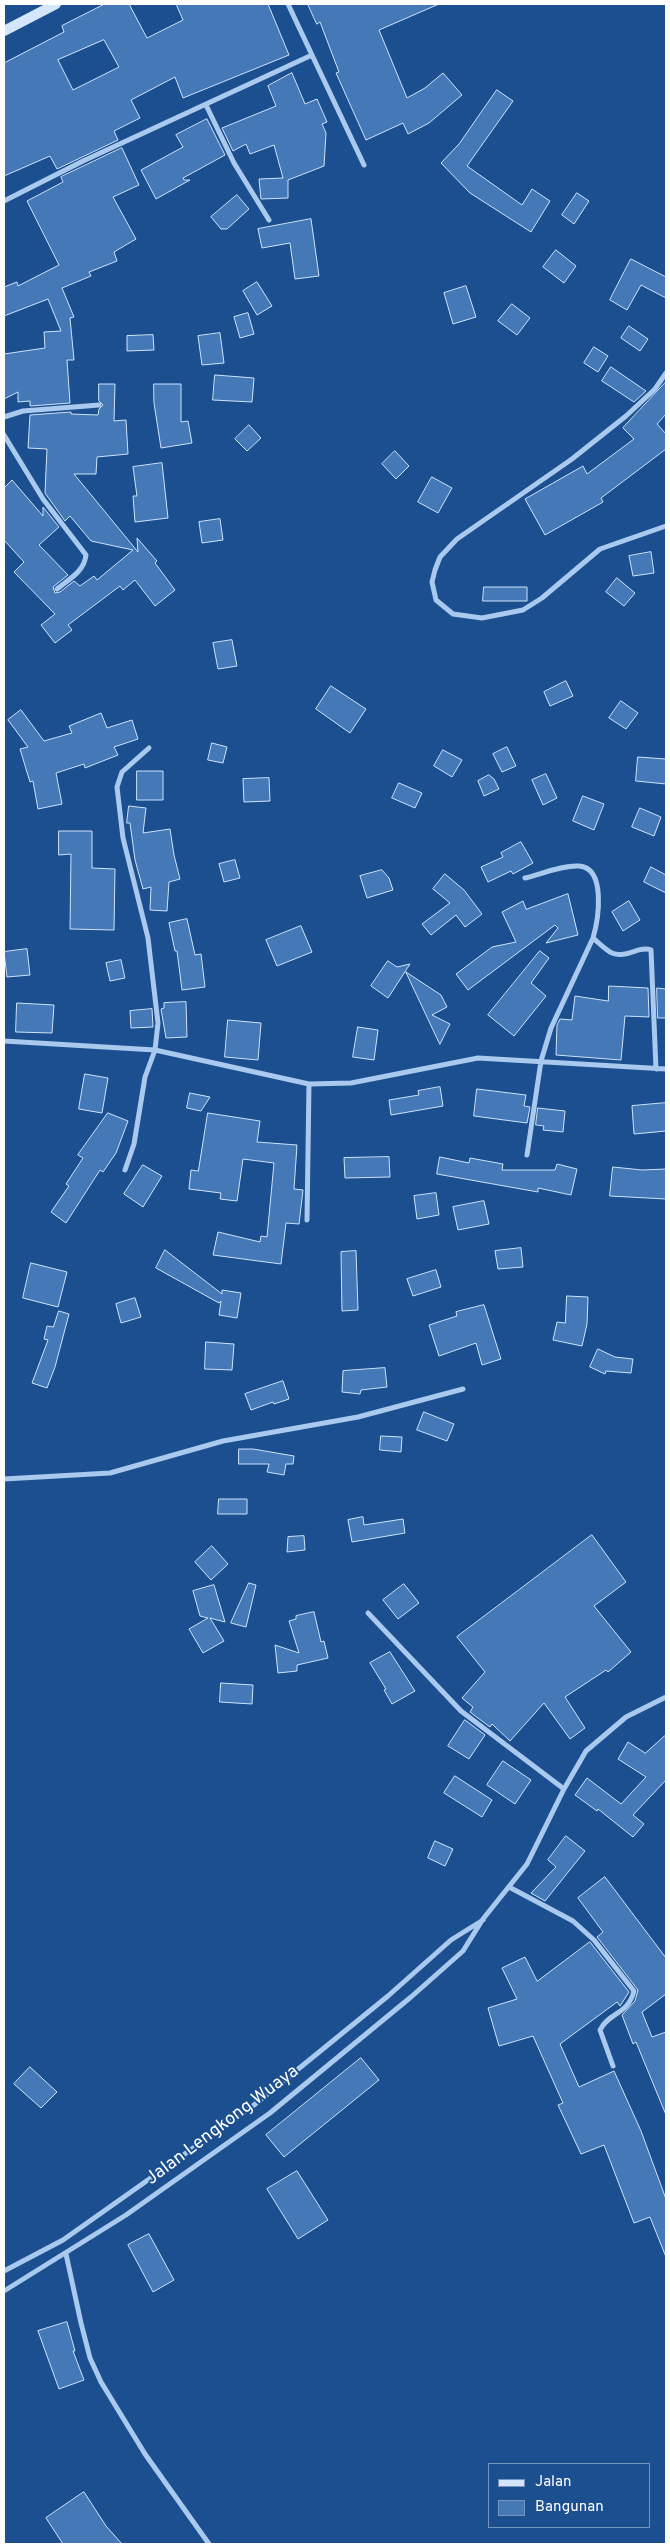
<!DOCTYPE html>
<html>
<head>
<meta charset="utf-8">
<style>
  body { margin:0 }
  #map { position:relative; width:670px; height:2548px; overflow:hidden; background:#1b4f8f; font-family:Overpass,sans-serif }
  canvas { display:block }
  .frame { position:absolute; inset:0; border:5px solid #fff; pointer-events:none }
  .legend { position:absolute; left:488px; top:2463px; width:162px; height:65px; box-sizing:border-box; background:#1b4f8f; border:1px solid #7695bc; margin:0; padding:6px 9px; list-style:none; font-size:15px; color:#fff }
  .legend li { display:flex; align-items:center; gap:10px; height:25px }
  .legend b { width:25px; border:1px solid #7695bc }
</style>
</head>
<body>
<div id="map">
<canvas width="670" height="2548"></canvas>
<div class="frame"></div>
<ul class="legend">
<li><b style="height:6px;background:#d6e6fa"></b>Jalan</li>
<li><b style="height:14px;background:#4478b7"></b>Bangunan</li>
</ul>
</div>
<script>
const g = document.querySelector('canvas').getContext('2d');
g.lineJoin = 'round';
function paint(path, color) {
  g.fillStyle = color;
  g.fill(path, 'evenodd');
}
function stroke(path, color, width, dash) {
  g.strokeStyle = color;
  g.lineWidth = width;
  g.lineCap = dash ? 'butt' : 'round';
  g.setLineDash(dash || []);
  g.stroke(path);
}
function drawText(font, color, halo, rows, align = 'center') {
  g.font = font + ' Overpass,sans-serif';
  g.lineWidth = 4;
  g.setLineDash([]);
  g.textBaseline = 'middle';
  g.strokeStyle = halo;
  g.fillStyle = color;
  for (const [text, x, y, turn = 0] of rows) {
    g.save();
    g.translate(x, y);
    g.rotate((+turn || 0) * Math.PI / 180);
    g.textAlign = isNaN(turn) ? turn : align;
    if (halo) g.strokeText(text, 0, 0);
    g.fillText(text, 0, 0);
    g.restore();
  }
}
const building = new Path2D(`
  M105,4H129L147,38L183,20L176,4H268L289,55L183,98L175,77L131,100L140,118L114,131L118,140L57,169L50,156L4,176V63L64,32L62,26ZM104,40L119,67L73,90L58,60Z
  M308,4H439L379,30L407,98L425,88L443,73L462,95L429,123L408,134L403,123L366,140L336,73L339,72L320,22L317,24Z
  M292,73L305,104L317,99L327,122L322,124L326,133L324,166L288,180V198L261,199L259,179L283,178L274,145L250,154L246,144L233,151L222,128L276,106L268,86Z
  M497,90L513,101L467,166L522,205L532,189L550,201L531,232L470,193L441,163L459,144Z
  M207,119L225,155L183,178L184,180H190L156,199L141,170L183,147L176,135Z
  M122,148L139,185L113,197L136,239L114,252L117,261L89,272L91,276L62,288L74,317L70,318L74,360H67L70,403L30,406V401L18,402V392L4,399V354L45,348L44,332L61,331L48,299L4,316V287L17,282L18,286L59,265L27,201L63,182L61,177Z
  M577,193L589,201L574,224L562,215Z
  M237,195L249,209L227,229H221L211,217Z
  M311,219L319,276L295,279L290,243L262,248L258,229Z
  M556,250L576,266L564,283L543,267Z
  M631,259L666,277V298L641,285L627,310L610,300Z
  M257,282L272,306L257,315L243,291Z
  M466,286L476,317L453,324L444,293Z
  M512,304L530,318L517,335L498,321Z
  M248,313L254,334L240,338L234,317Z
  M629,326L648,339L640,351L621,338Z
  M220,333L224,363L202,365L198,336Z
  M153,335L154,350L127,351V336Z
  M594,347L608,356L598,372L584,363Z
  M611,367L646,391L634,402L602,381Z
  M215,375L254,378L252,402L213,400Z
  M666,382V414L657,424L666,434V449L601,498L603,502L545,535L525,499L583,466L587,474L634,439L623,428Z
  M99,384H115L114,421L126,420L128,454L97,457L96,474H74L138,552L137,538L157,561L155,563L175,590L155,606L135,580L123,590L120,586L68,625L72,630L55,643L41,625L55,614L14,572L24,562L4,540V488L12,480L43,516V507L59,527L39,545L68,575L53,587L55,593L60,592L74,581L80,586L94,576L97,580L133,550L91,541L70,516L65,521L45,493L47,449L28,448L30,415L71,412V414L98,415L99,409L103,405L99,401Z
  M154,384H181V422L188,421L192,443L161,448L154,403Z
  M249,425L261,438L247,451L235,439Z
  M395,451L409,466L396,479L382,464Z
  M162,463L168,518L135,522L133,496H137L133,467Z
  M432,477L452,488L438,513L418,502Z
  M220,519L223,540L202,543L199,522Z
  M651,552L654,573L633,576L629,556Z
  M617,578L635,593L624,606L606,592Z
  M484,587H527V601H483Z
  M232,640L237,666L218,669L213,643Z
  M566,681L573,696L550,706L544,692Z
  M331,686L366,709L350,733L316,709Z
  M621,701L638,713L626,729L609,718Z
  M21,710L44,741L72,733L69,726L101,713L107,728L132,720L138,739L114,747L118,755L85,768L84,764L56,773L62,804L38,809L33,781L30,782L20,749L28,747L8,720Z
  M212,743L227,747L223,763L208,760Z
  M507,747L516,766L502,772L493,754Z
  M443,750L462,760L452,777L434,766Z
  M638,757L666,759V784L636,781Z
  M137,771H163V800H137Z
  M546,774L557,798L543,805L532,780Z
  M489,775L494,779L499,789L484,796L478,781Z
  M269,778L270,801L244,802L243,779Z
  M399,783L422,793L415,808L392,798Z
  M583,796L604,804L594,830L573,821Z
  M129,806L146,808L143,833L170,829L174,855L180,879L169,882L167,911L150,910L151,887L143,889L135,860L130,823H127Z
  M640,808L661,817L654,836L632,827Z
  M59,831H92V868L115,869L114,930L70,929L71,854L59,855Z
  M521,842L533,863L513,874L511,871L488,882L481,867L503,857L501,853Z
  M235,860L240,878L224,882L219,864Z
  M651,867L666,875V893L644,882Z
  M382,870L389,878L393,890L367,898L360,876Z
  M445,874L464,890L482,914L465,927L456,915L431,935L422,924L450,903L433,889Z
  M568,894L578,935L546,943L558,928L555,925L468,990L456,974L492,947L516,942L502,912L523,901L526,909Z
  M629,901L640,920L623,931L612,912Z
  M187,919L195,955L201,954L205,987L182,990L177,951H175L169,923Z
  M301,926L312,952L277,966L266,940Z
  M27,949L30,975L7,977L4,952Z
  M540,951L549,958L531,983L546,996L514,1036L488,1015Z
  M121,960L125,978L110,981L106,963Z
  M388,961L397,967L410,964L388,998L371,986Z
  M406,972L441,995L447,1007L432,1015L450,1024L440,1044Z
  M609,986L648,988L649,1017L625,1016L621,1060L556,1055L557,1025L560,1019L572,1020L575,996L608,1001Z
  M657,988L666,989V1018H658Z
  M186,1002L187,1037L166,1038L161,1009L164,1008V1003Z
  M17,1003L54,1005L52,1033L16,1032Z
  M152,1009L153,1027L131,1028L130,1011Z
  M228,1020L261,1023L258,1060L225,1057Z
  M358,1027L378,1030L374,1060L353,1057Z
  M85,1074L108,1078L102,1113L79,1109Z
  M440,1087L443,1106L391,1115L389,1100L419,1095L418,1091Z
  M477,1089L526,1095L524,1106L530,1107L527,1123L474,1116Z
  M190,1093L210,1097L201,1111L187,1108Z
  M666,1103V1131L634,1134L632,1106Z
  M538,1108L565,1111L563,1132L543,1130L544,1126L536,1125Z
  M108,1113L128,1121L116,1153L103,1172L100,1170L66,1223L51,1212L69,1186L66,1184L83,1158L78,1155Z
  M208,1113L260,1121L257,1142L297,1145L294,1189L303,1190L299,1224L286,1223L281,1264L213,1255L218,1232L260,1242L261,1236L267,1237L274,1163L243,1159L237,1201L220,1199L221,1193L189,1189L191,1170L198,1171Z
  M389,1157L390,1177L345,1178L344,1158Z
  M440,1157L469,1163L470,1158L503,1164L502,1170H555L557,1164L577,1169L571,1195L538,1188V1192L437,1174Z
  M143,1165L162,1176L143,1207L124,1194Z
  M613,1167L642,1170L666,1169V1199L610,1196Z
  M436,1193L439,1215L417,1219L414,1196Z
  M484,1201L489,1224L458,1230L453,1207Z
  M521,1248L523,1267L498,1269L495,1251Z
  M165,1250L222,1294V1290L241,1293L237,1318L219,1315L221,1301L219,1303L156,1268Z
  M356,1251L358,1310L342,1311L341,1252Z
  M31,1263L67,1272L58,1307L23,1298Z
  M436,1270L441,1287L413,1296L407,1279Z
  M567,1296L588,1297L587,1324L582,1346L553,1340L557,1322L565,1323Z
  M135,1298L141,1317L121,1323L116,1304Z
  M484,1305L501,1359L482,1365L476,1343L439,1356L429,1325L457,1316L456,1312Z
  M59,1311L69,1314L55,1367L47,1388L32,1383L48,1340L44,1339L47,1326L53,1327Z
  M206,1342L234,1344L232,1370L205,1369Z
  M598,1349L615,1357L633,1359L631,1373L606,1371L605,1374L590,1367Z
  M385,1368L387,1387L361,1390L360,1394L342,1392L343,1371Z
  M283,1381L289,1399L274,1404L273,1402L251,1410L245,1394Z
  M424,1412L454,1424L447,1441L417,1430Z
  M381,1436L402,1437L401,1452L380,1450Z
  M239,1449H253L294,1456L293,1464H286L284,1475L267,1472L269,1464H239Z
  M219,1499H247V1514H218Z
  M363,1517L364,1525L403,1519L405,1533L352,1542L348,1520Z
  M592,1535L626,1582L594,1606L631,1652L608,1672L606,1670L565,1697L585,1728L570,1739L544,1703L510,1741L492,1724L490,1727L470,1712L473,1707L462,1698L485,1672L457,1637Z
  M304,1536L305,1550L287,1552L288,1537Z
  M212,1546L228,1564L211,1580L195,1562Z
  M249,1583L256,1585L246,1627L231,1623Z
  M404,1584L419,1603L398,1619L383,1600Z
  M214,1585L225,1622L210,1618L224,1641L203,1653L189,1629L208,1618L200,1616L193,1591Z
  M314,1612L321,1642L324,1641L328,1658L297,1665V1671L278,1673L275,1645L299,1653L289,1621L296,1619V1616Z
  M390,1652L415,1691L392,1704L384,1690L386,1689L370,1663Z
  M221,1683L253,1685L252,1704L220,1702Z
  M465,1720L485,1735L469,1759L448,1746Z
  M666,1735V1780L633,1815L644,1824L633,1837L598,1809L597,1811L575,1795L587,1778L621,1804L646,1777L618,1759L628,1742L645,1753Z
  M503,1761L531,1780L515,1804L487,1785Z
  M455,1776L492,1800L482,1817L444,1793Z
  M566,1836L585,1851L545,1901L531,1893L556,1867L548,1860Z
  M435,1841L453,1849L445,1866L428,1858Z
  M605,1877L666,1958V1994L642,2012L652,2037L666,2032V2115L636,2042L633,2044L622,2015L635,2001L638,1990L597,1937L603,1932L578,1898Z
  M590,1942L629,1992L620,2006L617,2002L560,2044L579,2087L614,2071L641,2131L666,2199V2257L650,2217L634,2223L604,2145L581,2154L558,2105L563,2103L533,2036L499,2046L488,2008L517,1999L502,1968L525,1957L537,1981Z
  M361,2058L379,2080L284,2157L266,2135Z
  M30,2067L57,2092L41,2108L14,2084Z
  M297,2171L328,2220L298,2239L267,2189Z
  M149,2234L174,2280L153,2292L128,2245Z
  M67,2322L75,2351H73L84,2380L59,2389L38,2331Z
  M84,2492L106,2526L122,2544H63L46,2518Z`);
paint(building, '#4478b7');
stroke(building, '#cfe3fa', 1);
stroke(new Path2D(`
  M312,55L364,165
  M206,105L234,163L269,220
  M4,201L83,161L312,55L288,4
  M666,373L655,389L626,416L572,459L457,539L440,557L435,570L432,582L436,600L453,614L482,618L523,610L542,598L600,549L666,526
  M4,417L23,411L99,405
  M4,435L43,499L86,555C84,572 69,579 57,589
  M525,878C542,874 562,865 579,866C607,868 598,921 593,938L551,1028L541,1061L527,1155
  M593,938C599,943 606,950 612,953C626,959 640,945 651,950L656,1069
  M4,1041L155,1050L309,1084L351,1083L478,1058L666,1069
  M125,1170L134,1144L145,1077L155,1050L158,1023L148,938L123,838L117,787L122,772L149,748
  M307,1220L309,1084
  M4,1479L110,1473L223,1441L358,1417L463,1389
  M368,1613L461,1711L564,1789
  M509,1887L573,1921L594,1940L634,1991C628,2015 609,2012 600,2030L613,2066
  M66,2254L81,2323L90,2358L101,2382L145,2454L209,2544
  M4,2271L63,2240L254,2105L388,1996L451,1940L483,1920
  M4,2291L126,2215L270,2113L411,1997L463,1951L483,1919L527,1864L564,1789L586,1751L626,1717L666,1697`), '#a9c9ee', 5);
stroke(new Path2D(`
  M4,31L56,4`), '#d6e6fa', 10);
drawText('18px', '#fff', '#1b4f8f', [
  ["Jalan Lengkong Wuaya",223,2126,-37]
]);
</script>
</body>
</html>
